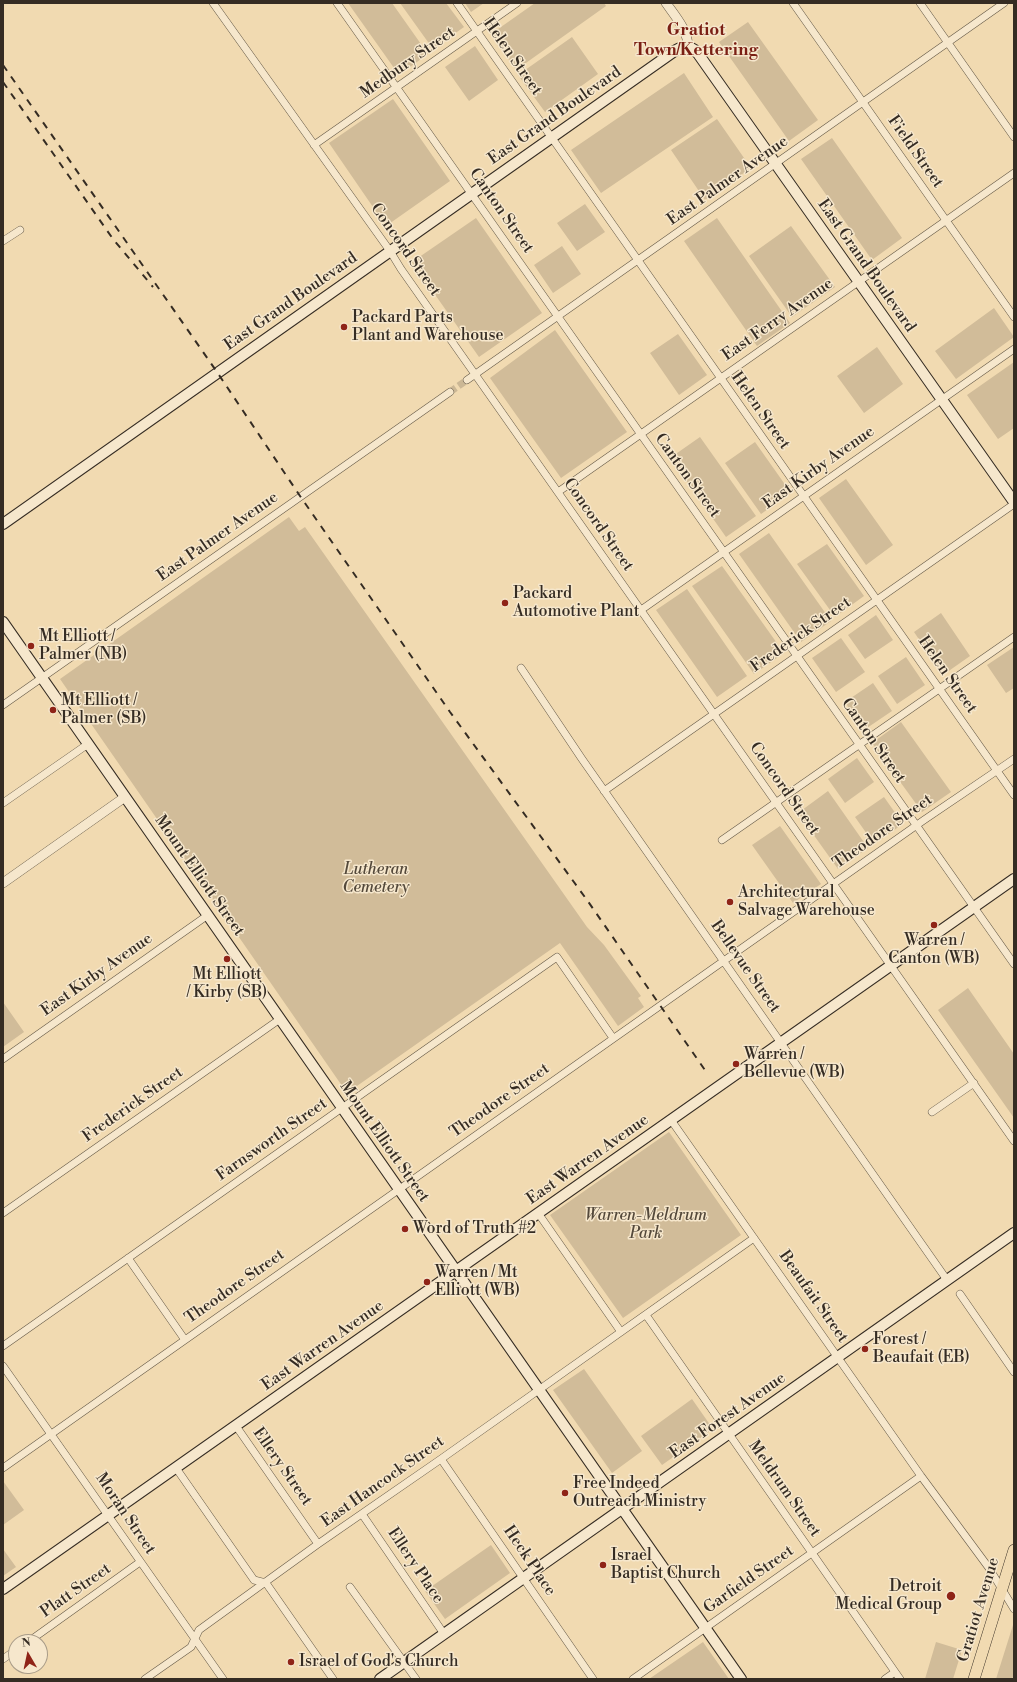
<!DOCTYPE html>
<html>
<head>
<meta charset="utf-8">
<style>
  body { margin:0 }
  #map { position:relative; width:1017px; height:1682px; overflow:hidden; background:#f1dab1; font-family:"Libre Bodoni",serif }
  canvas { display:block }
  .frame { position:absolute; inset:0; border:4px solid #352c23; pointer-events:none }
  .north { position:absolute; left:8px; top:1634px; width:40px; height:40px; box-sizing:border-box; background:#f6e7cc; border:1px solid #a99c88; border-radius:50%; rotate:351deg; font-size:11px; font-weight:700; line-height:16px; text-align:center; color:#352c23 }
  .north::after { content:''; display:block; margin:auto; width:14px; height:18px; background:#8f2418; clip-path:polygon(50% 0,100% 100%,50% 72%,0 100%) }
</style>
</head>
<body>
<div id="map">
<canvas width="1017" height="1682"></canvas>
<div class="frame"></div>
<div class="north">N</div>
</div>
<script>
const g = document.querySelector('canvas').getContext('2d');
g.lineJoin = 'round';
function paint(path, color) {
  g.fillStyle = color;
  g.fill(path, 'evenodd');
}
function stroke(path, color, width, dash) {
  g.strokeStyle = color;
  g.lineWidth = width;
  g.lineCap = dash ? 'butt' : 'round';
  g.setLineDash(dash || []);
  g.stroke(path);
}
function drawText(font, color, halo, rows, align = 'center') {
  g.font = font + ' "Libre Bodoni",serif';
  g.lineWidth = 3;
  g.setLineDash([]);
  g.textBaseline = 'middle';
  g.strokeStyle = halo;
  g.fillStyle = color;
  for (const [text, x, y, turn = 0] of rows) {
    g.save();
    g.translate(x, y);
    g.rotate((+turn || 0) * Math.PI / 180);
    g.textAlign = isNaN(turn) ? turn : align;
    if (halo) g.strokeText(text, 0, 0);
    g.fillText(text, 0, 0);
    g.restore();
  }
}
paint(new Path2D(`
  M348,3H392L428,54L399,75Z
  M400,3H446L464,27L433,49Z
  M465,3H484L471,12Z
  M535,3H604L606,6L516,70L491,34Z
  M748,22L818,120L789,141L719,42Z
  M572,37L598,74L545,112L518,75Z
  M475,46L498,80L469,101L445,67Z
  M684,73L713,117L601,193L571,150Z
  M393,99L450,181L386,226L329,143Z
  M717,119L751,168L705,200L671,150Z
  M832,138L902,238L872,260L801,159Z
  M585,204L605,232L577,251L557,223Z
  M476,218L542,313L479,357L412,262Z
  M717,218L790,323L757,346L684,241Z
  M791,226L835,287L792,317L749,256Z
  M562,246L581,274L553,293L534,265Z
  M994,308L1014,337L956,379L935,351Z
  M555,330L627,432L561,478L490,378Z
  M678,334L707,375L679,395L650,353Z
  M877,347L903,384L864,413L837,376Z
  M1014,362V428L998,439L967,395Z
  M700,437L756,516L726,537L670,458Z
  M755,442L791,493L761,514L725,463Z
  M846,479L893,545L866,565L819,498Z
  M289,517L299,531L305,527L587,927L604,945L641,996L638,998L644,1007L618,1026L560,943L347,1093L60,679Z
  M769,533L831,621L801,642L739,554Z
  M827,544L864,596L835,617L797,564Z
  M722,566L784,653L754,674L692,586Z
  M687,589L747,676L717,697L656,610Z
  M941,613L970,656L943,675L914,632Z
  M876,615L893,640L865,659L848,635Z
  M841,638L865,672L836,692L812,658Z
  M1014,647V688L1006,693L987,665Z
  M906,657L925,685L897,704L878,676Z
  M873,683L892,711L864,730L845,702Z
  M901,722L951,792L922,812L872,743Z
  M857,758L874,782L845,803L828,779Z
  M828,791L868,848L838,869L798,813Z
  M884,797L903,824L874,844L855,817Z
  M780,826L821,884L793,903L752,845Z
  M968,988L1014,1054V1118L938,1010Z
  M3,1002L24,1032L3,1047Z
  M669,1132L741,1235L623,1318L550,1215Z
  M584,1369L642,1451L612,1473L553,1390Z
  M692,1399L713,1429L662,1465L641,1436Z
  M3,1481L24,1510L3,1525Z
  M491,1545L510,1573L445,1619L425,1591Z
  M3,1549L16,1567L3,1576Z
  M1013,1625L1014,1675L1012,1679H996Z
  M703,1642L729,1679H649Z
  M936,1642L962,1650L953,1679H925Z`), '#d1bc99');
stroke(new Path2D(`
  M450,392L467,380`), '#cbb795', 7, [7, 3.5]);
const minor = new Path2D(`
  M213,3L390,251L401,269L1014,1141
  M337,3L1014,964
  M457,3L1014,795
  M793,3L1014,317
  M920,3L1014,137
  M314,145L517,3
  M3,241L20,230
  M467,380L1004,3
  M558,492L1014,173
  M641,610L1014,349
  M521,668L582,759L947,1280
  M3,705L450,392
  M604,791L1014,504
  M3,803L88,744
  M722,840L1014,637
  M3,1059L208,915
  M932,1112L974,1083
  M671,1120L921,1476L989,1568L1014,1609
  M3,1213L280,1019
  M538,1213L621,1332
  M128,1258L185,1340
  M960,1294L1014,1372
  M646,1315L900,1679
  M3,1346L557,957L613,1038
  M3,1366L223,1679
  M236,1426L318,1544
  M441,1459L593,1679
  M3,1468L924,820L1014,759
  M176,1468L254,1580L266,1583L333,1679
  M362,1514L444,1634
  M350,1587L416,1679
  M28,1642L140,1562
  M3,1659L16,1650
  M145,1679L191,1647L199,1630L318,1544L441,1459L754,1238
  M633,1679L921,1476
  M885,1679L895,1672`);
const tertiary = new Path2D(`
  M666,3C675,16 688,30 688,47
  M3,883L125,797`);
const secondary = new Path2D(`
  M3,524L676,50C685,45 693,46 699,55L1014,502
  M3,622L741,1679
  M3,1589L1014,879
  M380,1679L1014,1233`);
const primary = new Path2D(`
  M974,1679L1014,1550`);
stroke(minor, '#645846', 8);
stroke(tertiary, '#645846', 10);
stroke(secondary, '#352c23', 12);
stroke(primary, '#352c23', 12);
stroke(minor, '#f6e7cc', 7);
stroke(tertiary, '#f6e7cc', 9);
stroke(secondary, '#f6e7cc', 10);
stroke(primary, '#f1dab1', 11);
stroke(new Path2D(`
  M3,65L217,372L300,496L450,712L587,900L707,1073
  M3,82L113,239L153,287`), '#352c23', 2, [7, 7]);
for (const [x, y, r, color] of [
  [344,327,4,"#8f2418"],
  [505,603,4,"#8f2418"],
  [31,646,4,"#8f2418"],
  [53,710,4,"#8f2418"],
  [730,902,4,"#8f2418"],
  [934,925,4,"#8f2418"],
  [227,959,4,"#8f2418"],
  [736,1064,4,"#8f2418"],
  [405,1229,4,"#8f2418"],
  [427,1282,4,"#8f2418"],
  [865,1349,4,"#8f2418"],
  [565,1493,4,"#8f2418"],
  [603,1565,4,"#8f2418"],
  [951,1596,5,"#8f2418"],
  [291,1662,4,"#8f2418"]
]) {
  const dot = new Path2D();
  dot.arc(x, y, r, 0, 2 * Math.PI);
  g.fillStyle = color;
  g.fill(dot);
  stroke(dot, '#f6e7cc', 1.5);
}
drawText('16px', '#352c23', '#f6e7cc', [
  ["Helen Street",512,57,55],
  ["Medbury Street",408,63,-35],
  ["East Grand Boulevard",555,116,-35],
  ["Field Street",915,152,55],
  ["East Palmer Avenue",728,181,-35],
  ["Canton Street",501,211,55],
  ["Concord Street",405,250,55],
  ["East Grand Boulevard",866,266,55],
  ["East Grand Boulevard",291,302,-35],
  ["East Ferry Avenue",778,320,-35],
  ["Helen Street",760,411,55],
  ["East Kirby Avenue",819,468,-35],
  ["Canton Street",687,476,54],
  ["Concord Street",598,525,55],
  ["East Palmer Avenue",218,537,-35],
  ["Frederick Street",801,635,-35],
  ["Helen Street",947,675,55],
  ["Canton Street",873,741,55],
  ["Concord Street",784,789,55],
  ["Theodore Street",883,832,-35],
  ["Mount Elliott Street",199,876,55],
  ["Bellevue Street",745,967,55],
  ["East Kirby Avenue",97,975,-35],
  ["Theodore Street",500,1101,-35],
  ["Frederick Street",133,1105,-35],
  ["Farnsworth Street",272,1140,-35],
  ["Mount Elliott Street",384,1142,55],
  ["East Warren Avenue",588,1160,-35],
  ["Theodore Street",235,1287,-35],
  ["Beaufait Street",813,1297,55],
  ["East Warren Avenue",323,1346,-35],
  ["East Forest Avenue",728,1416,-35],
  ["Ellery Street",282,1467,55],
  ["East Hancock Street",383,1482,-35],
  ["Meldrum Street",784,1489,55],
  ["Moran Street",125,1514,56],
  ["Heck Place",529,1561,56],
  ["Ellery Place",415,1566,56],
  ["Garfield Street",749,1580,-35],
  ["Platt Street",76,1591,-35],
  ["Gratiot Avenue",979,1610,-73]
]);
drawText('16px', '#352c23', '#f6e7cc', [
  ["Packard Parts",352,318],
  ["Plant and Warehouse",352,336],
  ["Packard",513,594],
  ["Automotive Plant",513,612],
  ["Mt Elliott /",39,637],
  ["Palmer (NB)",39,655],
  ["Mt Elliott /",61,701],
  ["Palmer (SB)",61,719],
  ["Architectural",738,893],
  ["Salvage Warehouse",738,911],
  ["Warren /",934,941,"center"],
  ["Canton (WB)",934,959,"center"],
  ["Mt Elliott",227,975,"center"],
  ["/ Kirby (SB)",227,993,"center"],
  ["Warren /",744,1055],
  ["Bellevue (WB)",744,1073],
  ["Word of Truth #2",413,1229],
  ["Warren / Mt",435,1273],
  ["Elliott (WB)",435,1291],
  ["Forest /",873,1340],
  ["Beaufait (EB)",873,1358],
  ["Free Indeed",573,1484],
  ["Outreach Ministry",573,1502],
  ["Israel",611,1556],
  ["Baptist Church",611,1574],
  ["Detroit",942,1587,"right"],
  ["Medical Group",942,1605,"right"],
  ["Israel of God's Church",299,1662]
], 'left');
drawText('italic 16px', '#54493b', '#f6e7cc', [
  ["Lutheran",376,870],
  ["Cemetery",376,888],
  ["Warren-Meldrum",646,1216],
  ["Park",646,1234]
]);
drawText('bold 17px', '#7a1f14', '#f6e7cc', [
  ["Gratiot",696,31],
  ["Town/Kettering",696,51]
]);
</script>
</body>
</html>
